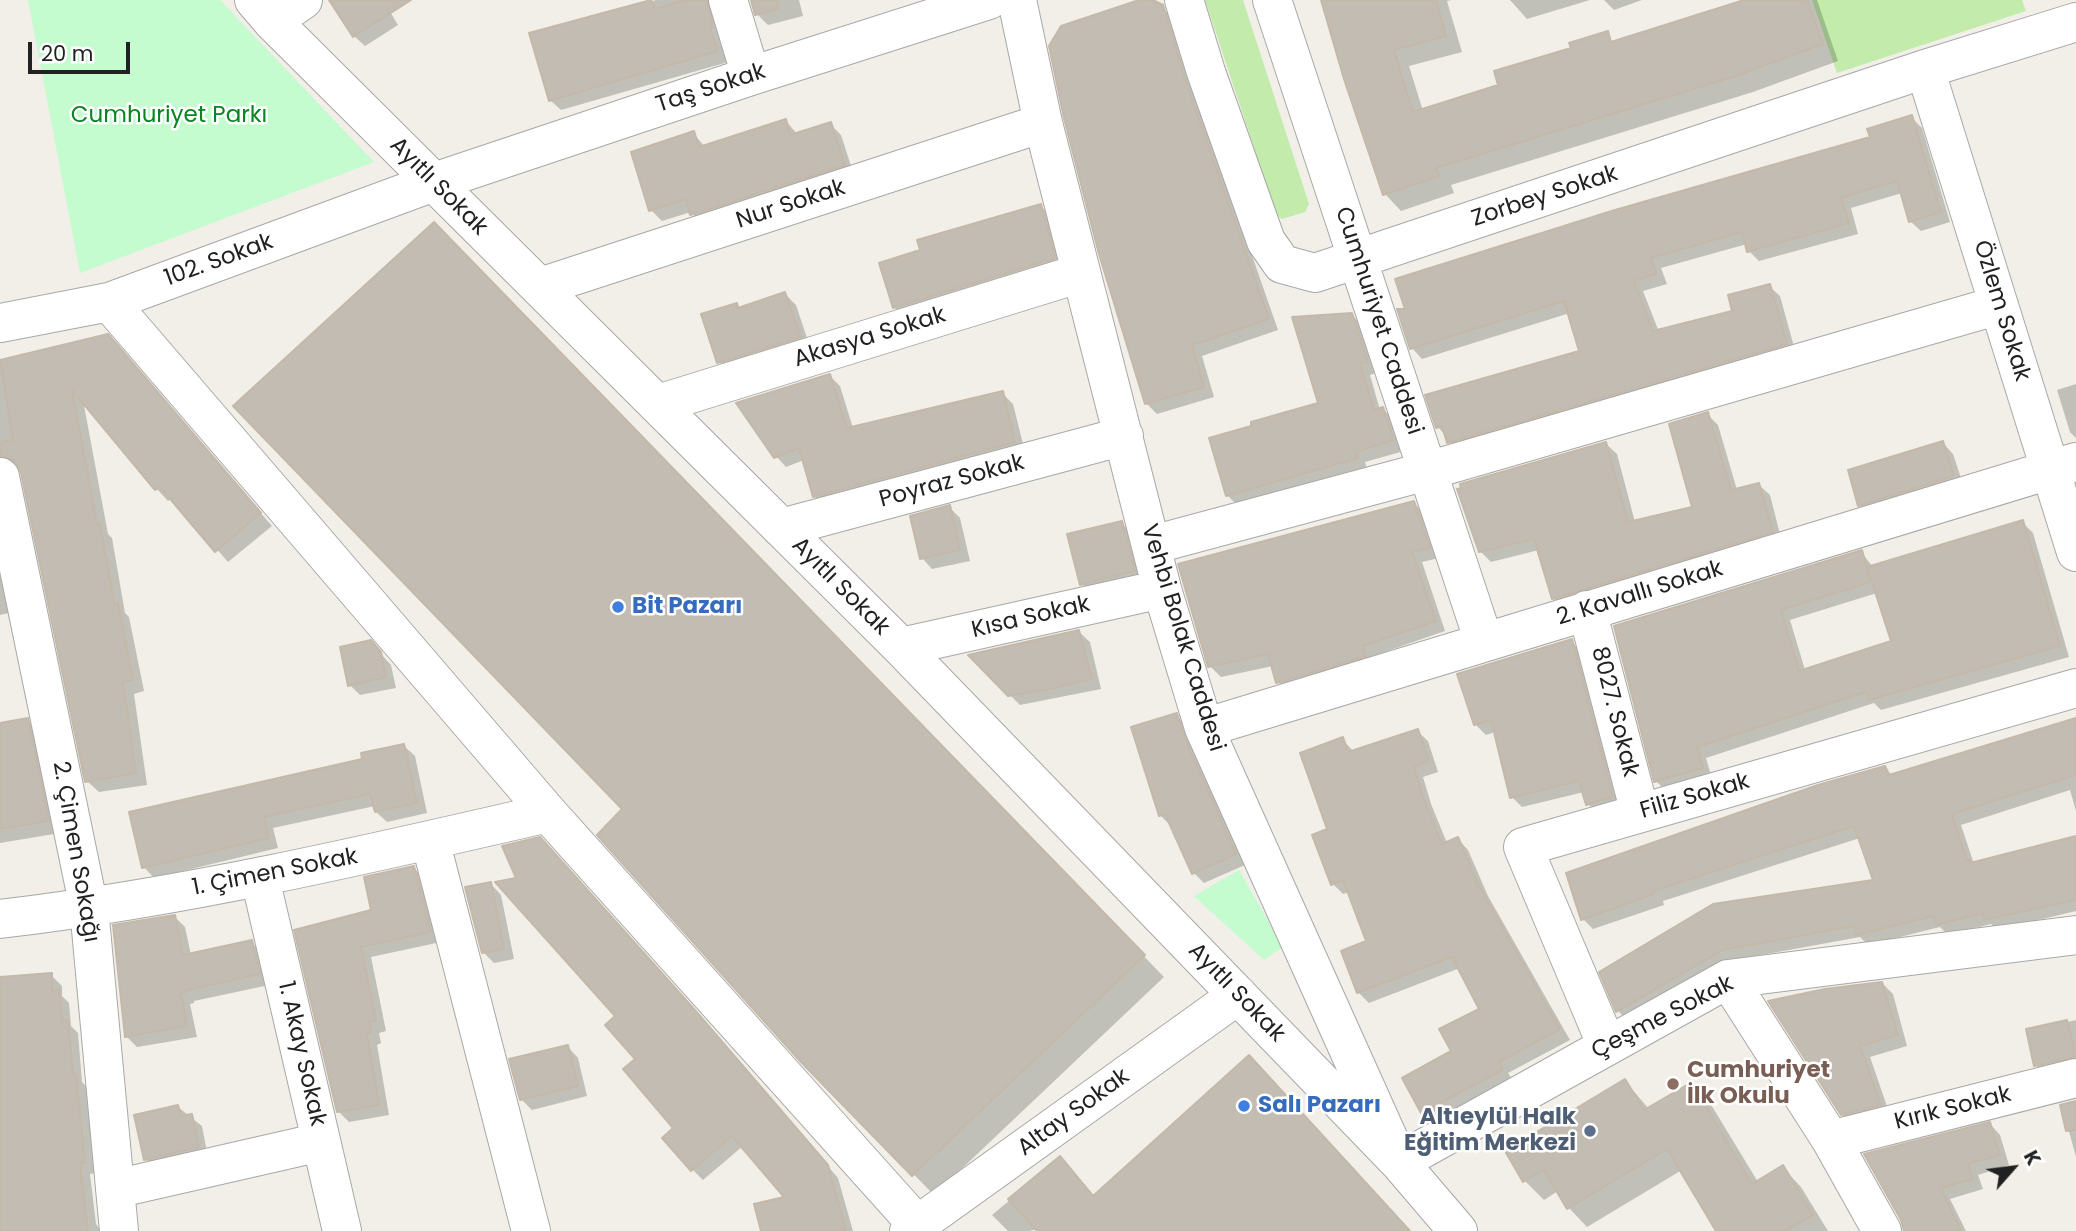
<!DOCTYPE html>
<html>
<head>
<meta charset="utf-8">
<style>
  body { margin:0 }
  #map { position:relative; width:2076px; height:1231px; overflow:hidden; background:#f1efe7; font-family:Poppins,sans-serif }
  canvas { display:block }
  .north { position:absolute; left:1978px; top:1133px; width:70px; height:70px; -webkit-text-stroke:5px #fff; paint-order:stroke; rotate:62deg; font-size:19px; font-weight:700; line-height:28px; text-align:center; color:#212121 }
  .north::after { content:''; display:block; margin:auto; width:24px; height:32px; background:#212121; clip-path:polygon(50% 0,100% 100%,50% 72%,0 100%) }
  .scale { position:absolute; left:28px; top:42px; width:102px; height:32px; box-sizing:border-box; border:4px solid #212121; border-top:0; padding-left:9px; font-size:21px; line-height:24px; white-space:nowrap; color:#212121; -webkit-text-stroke:5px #fff; paint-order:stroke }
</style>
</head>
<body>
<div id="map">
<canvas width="2076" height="1231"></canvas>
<div class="north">K</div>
<div class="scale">20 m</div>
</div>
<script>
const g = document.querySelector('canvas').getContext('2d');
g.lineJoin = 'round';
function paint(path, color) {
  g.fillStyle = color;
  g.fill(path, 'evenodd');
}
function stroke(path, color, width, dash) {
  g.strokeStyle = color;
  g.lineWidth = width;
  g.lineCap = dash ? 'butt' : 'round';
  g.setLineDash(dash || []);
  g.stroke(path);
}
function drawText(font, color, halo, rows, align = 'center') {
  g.font = font + ' Poppins,sans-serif';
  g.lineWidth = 5;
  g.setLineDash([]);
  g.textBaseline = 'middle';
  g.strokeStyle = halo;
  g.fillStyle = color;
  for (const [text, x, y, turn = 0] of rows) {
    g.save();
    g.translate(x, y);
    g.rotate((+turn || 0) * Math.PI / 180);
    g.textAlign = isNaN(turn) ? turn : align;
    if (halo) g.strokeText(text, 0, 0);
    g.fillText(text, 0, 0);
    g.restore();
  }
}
paint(new Path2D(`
  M1205,0H1243L1309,204L1305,212L1282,219L1276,214Z
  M1812,0H2022L2026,11L1837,73Z`), '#c3ecac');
paint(new Path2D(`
  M28,0H220L374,162L80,273Z
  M1239,870L1283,947L1264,960L1194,896Z`), '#c4fbcf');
paint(new Path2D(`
  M331,0H383L398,25L365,46L354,36Z
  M656,0H720L728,62L561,110L550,100L531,34Z
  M753,0H799L803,16L768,25L757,14Z
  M1144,0H1149L1162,7L1173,18L1195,92L1278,330L1202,356L1214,397L1157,414L1146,403Z
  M1323,0H1452L1447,1L1462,52L1409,66L1423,111L1748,0H1817L1838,61L1753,92L1451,185L1454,193L1401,211L1385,194Z
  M1510,0H1590L1527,19Z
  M1604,0H1642L1614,10Z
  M1911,117L1922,128L1950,222L1921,231L1910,221L1902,193L1851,208L1858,234L1759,261L1749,251L1747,244L1661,268L1667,284L1643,291L1659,332L1734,312L1769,286L1780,296L1796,354L1459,452L1438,427L1581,352L1570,313L1422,359L1412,348L1407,310L1872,138Z
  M786,121L797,134L830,124L841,135L854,175L702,225L691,212L662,221L651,210L693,133L705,147Z
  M1041,206L1054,220L1068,272L908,321L894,307L923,252Z
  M455,245L1164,977L934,1195L801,1060L624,809Z
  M785,294L796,305L810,347L730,372L719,362L736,305L741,309Z
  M1352,315L1362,325L1378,372L1370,375L1380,410L1383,409L1394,420L1404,451L1365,462L1367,469L1238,506L1227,495L1321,404Z
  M107,336L272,526L228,562L172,498L168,501L157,489L83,400L108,534L112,538L125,613L129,617L144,691L134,694L147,785L99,792L87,781L23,472L20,467H7L0,471V361Z
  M830,376L840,386L853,428L1002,393L1013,404L1025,452L825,507L814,496L804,460L786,467L776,456Z
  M2076,384V438L2070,432L2057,390Z
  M1707,414L1718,425L1737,490L1759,485L1770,495L1782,542L1564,609L1553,598L1539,550L1491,562L1480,551L1606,444L1617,454L1635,522L1694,508Z
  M1943,443L1953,454L1964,487L1870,515L1860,505Z
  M1414,503L1425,514L1439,558L1422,562L1445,631L1373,656L1376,666L1288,693L1278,682L1273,666L1221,677L1210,666Z
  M949,507L960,518L970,561L932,569L922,558Z
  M2022,522L2033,533L2069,657L1881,710L1874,703L1706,758L1712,779L1667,792L1656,781L1616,627L1861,552L1873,567ZM1877,593L1893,642L1805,670L1790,620Z
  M1121,523L1132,533L1144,582L1092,594L1082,584Z
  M0,544L14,612L0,615Z
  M1079,632L1090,642L1101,689L1020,705L971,656Z
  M1571,641L1581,651L1622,807L1598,814L1588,804L1584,792L1522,807L1512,797L1495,732L1486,735L1476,725L1460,675Z
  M370,642L391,665L396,688L360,695L350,685Z
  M1176,715L1187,725L1245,865L1204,883L1194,873L1171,826L1160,815Z
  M27,720L39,732L60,833L0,843V725Z
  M2076,721V811L2070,790L1961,825L1974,864L2076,838V911L1997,930L1991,924L1948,935L1940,927L1868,945L1860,937L1734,960L1628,1021L1618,1011L1602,973L1876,881L1860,838L1663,901L1664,905L1593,929L1583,919L1885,768L1893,776Z
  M1417,731L1428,741L1438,772L1423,777L1431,804L1447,843L1458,839L1468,850L1488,896L1570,1040L1508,1073L1513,1081L1433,1123L1423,1112L1404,1078L1453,1051L1481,1010L1460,968L1369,1003L1358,992L1368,942L1349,892L1343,894L1333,884L1329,830L1342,739L1354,752Z
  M404,746L415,756L427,813L387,822L376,812L375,806L273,828L278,848L154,878L144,867L364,760Z
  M414,868L424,879L441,942L371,957L386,1031L379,1033L381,1043L377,1045L389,1115L349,1122L338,1111L297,931L373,911Z
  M491,884L501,895L514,959L494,963L483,952Z
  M175,917L185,927L191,955L251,942L262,953L269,985L194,1001V1003L190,1004L197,1037L137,1047L126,1036Z
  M51,975L62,986V996L69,1003L71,1026L78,1033L82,1082L86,1086L95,1173L90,1174L96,1224L101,1231H0V978Z
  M1882,983L1893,994L1907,1046L1870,1057L1890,1115L1853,1125L1842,1114L1771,1002Z
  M2076,1020V1068L2047,1076L2036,1065L2028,1031Z
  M705,1022L838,1178L853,1231H763L787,1198L743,1146L703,1180L692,1169L676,1128Z
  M568,1047L578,1058L587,1096L532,1110L521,1099Z
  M1625,1081L1649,1109L1691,1084L1710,1103L1758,1182L1783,1168L1801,1187L1828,1231H1718L1682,1170L1587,1227L1569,1208L1558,1191L1544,1200L1525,1181L1507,1152Z
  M2076,1102V1157L2062,1106Z
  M178,1107L202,1126L208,1158L156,1170L146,1159Z
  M1990,1124L2000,1135L2009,1165L1978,1175L1983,1189L1950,1199L1966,1231H1905Z
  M1060,1158L1095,1197L1409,1231H1049L1048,1227L1029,1231H1008L992,1215Z`), '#0003');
const building = new Path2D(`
  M329,0H411L353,37Z
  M651,0L655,9L684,0H707L713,26L710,27L718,51L549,101L529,33Z
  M751,0H777L778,9L755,15Z
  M1139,0H1153L1163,5L1185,79L1269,319L1192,345L1204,387L1145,404L1099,254L1064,118L1049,46L1061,26Z
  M1321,0H1436L1446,36L1394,50L1413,112L1498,85L1494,71L1571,48L1569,43L1608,31L1611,42L1744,0H1807L1823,44L1736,76L1436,168L1439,176L1383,195L1344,79Z
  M1912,115L1941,212L1909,222L1897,181L1841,198L1849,223L1747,252L1742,232L1651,258L1657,274L1634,281L1653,331L1732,311L1728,295L1770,284L1787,344L1447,443L1442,426L1436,428L1425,395L1579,351L1564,301L1410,349L1397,309H1405L1395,279L1615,210L1870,137L1867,129Z
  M786,119L790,135L831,122L845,165L690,215L686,199L649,211L631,152L694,131L699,147Z
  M1041,204L1055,258L893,308L879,263L920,250L917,240Z
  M434,222L1145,955L912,1176L800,1061L597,835L622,809L233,406Z
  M785,292L801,337L717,363L701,314L737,303L738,308Z
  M1352,313L1368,362L1360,364L1374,410L1383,407L1394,440L1356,452L1358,458L1226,496L1209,438L1251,426V422L1318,403L1292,317Z
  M108,334L261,513L215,552L160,487L155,490L72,390L97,524H100L115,606L118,603L133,680L123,682L136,773L85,782L21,473L16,462L7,457L0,456V442L13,440L0,360Z
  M830,374L847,428L1003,391L1015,442L813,497L799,448L774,458L736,403Z
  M1708,412L1731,490L1759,483L1773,532L1552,599L1534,539L1479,552L1457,489L1461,488L1460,484L1606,442L1628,522L1692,507L1669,424Z
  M1943,441L1954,476L1858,506L1848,470Z
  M1414,501L1430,548L1412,552L1436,621L1363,646L1366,656L1276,683L1268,654L1208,667L1178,564Z
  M950,505L960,550L920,559L910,516Z
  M2023,520L2060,646L1869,700L1866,692L1697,747L1703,768L1654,782L1614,626L1862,550L1871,582L1781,610L1799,671L1891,641L1867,567Z
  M1122,521L1135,571L1080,585L1067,534Z
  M1079,630L1092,679L1050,689L1008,696L968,655Z
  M1572,639L1613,797L1586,805L1579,781L1510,798L1491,720L1474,725L1457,674Z
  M371,640L381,652L386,677L348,686L340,647Z
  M1177,713L1184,737L1236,854L1192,874L1165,814L1159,816L1131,727Z
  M28,718L49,821L0,829V723Z
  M2076,718V775L1952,814L1967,861L1970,860V863L2076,836V900L1984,920L1983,913L1936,925L1934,916L1856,935L1854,926L1723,950L1616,1012L1599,972L1713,904L1873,880L1854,826L1653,891L1654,894L1581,920L1566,873L1818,785L1885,766L1889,775Z
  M1418,729L1429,761L1414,766L1421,792L1442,844L1458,837L1478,884L1560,1029L1499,1062L1503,1070L1421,1113L1402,1078L1451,1051L1439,1029L1479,1009L1452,957L1357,993L1341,951L1366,941L1343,880L1331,885L1312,835L1327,829L1300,753L1343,737L1348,752Z
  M404,744L417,803L375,812L370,794L264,817L269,838L142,868L129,812L362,759L361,753Z
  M540,837L694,1009L828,1165L846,1231H761L754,1204L784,1197L732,1136L691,1171L662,1138L673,1128L623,1069L635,1059L605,1025L615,1016L495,882L516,878L502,846Z
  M414,866L431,932L361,947L376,1021L369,1022L371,1032L367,1034L379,1105L337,1112L294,930L371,910L364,877Z
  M491,882L504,949L482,953L465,887Z
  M175,915L183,955L252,940L260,974L184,991L185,993H181L187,1026L125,1037L113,925Z
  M52,973V991L59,990L62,1021L68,1020L73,1074H76L85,1162L80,1164L88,1231H0V977Z
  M1882,982L1898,1035L1860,1046L1881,1105L1841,1115L1768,1001L1825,989Z
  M2067,1020L2076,1057L2034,1066L2026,1029Z
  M568,1045L578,1086L520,1100L509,1059Z
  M1249,1055L1410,1231H1037L1008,1199L1060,1156L1093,1196Z
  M1625,1079L1644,1110L1692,1082L1752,1184L1783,1165L1813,1215L1786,1231H1716L1667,1149L1567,1209L1544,1170L1523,1182L1505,1151Z
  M2076,1101V1130L2066,1131L2060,1105Z
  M178,1105L181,1116L192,1114L199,1147L144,1160L134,1115Z
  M1990,1122L2000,1155L1968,1164L1973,1179L1941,1188L1961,1231H1904L1901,1220L1864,1154Z`);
paint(building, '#c2bcb3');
stroke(building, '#c4b8a9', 2);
const minor = new Path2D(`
  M254,0L272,21L901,647L1399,1162L1728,979L2076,935
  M267,0L272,21L303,0
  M728,0L751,76
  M1017,0L1043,123L1162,589L1204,728L1399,1162L1458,1231
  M1184,0L1206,72L1266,241L1282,264L1315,273L1925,69L2076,22
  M1272,0L1484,642
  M1925,69L2076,552
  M540,287L1043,123
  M109,302L548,813L923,1231
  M0,323L109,302L434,182L751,76L989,0
  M658,404L1081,273
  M0,477L89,908L119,1231
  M781,528L1124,436
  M1152,545L1427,471L1999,305
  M1587,610L1640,813
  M901,647L1162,589
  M1204,728L2076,462
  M430,840L531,1231
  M260,878L342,1231
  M0,919C185,897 366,855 548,813
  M1728,979L1831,1140L1882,1231
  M1607,1046L1523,847L2076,688
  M1831,1140L2076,1078
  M115,1189L321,1142
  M909,1231L1238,995`);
stroke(minor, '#a8a8a8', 40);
stroke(minor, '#fff', 38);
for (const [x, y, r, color] of [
  [618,607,7,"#3f7fe0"],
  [1673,1084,7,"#8d6e63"],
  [1244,1106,7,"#3f7fe0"],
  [1590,1131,7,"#5c6f8a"]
]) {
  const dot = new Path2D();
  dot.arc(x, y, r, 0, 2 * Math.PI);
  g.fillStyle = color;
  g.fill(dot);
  stroke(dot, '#fff', 2.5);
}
drawText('23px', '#212121', '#fff', [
  ["Taş Sokak",711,89,-18],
  ["Ayıtlı Sokak",438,187,45],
  ["Zorbey Sokak",1545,197,-18],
  ["Nur Sokak",791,205,-18],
  ["102. Sokak",219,261,-20],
  ["Özlem Sokak",2001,311,73],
  ["Cumhuriyet Caddesi",1378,321,72],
  ["Akasya Sokak",870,338,-17],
  ["Poyraz Sokak",952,482,-15],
  ["Ayıtlı Sokak",840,587,45],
  ["2. Kavallı Sokak",1640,594,-17],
  ["Kısa Sokak",1031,618,-13],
  ["Vehbi Bolak Caddesi",1182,638,73],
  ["8027. Sokak",1614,712,76],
  ["Filiz Sokak",1695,797,-16],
  ["2. Çimen Sokağı",75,852,80],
  ["1. Çimen Sokak",275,873,-11],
  ["Ayıtlı Sokak",1236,993,46],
  ["Çeşme Sokak",1663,1018,-27],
  ["1. Akay Sokak",301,1054,77],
  ["Kırık Sokak",1953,1109,-14],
  ["Altay Sokak",1074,1113,-36]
]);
drawText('23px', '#088522', '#fff', [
  ["Cumhuriyet Parkı",169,116]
]);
drawText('bold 23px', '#366cbe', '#fff', [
  ["Bit Pazarı",632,607],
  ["Salı Pazarı",1258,1106]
], 'left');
drawText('bold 23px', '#785e54', '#fff', [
  ["Cumhuriyet",1687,1071],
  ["İlk Okulu",1687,1097]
], 'left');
drawText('bold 23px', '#4e5e75', '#fff', [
  ["Altıeylül Halk",1576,1118],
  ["Eğitim Merkezi",1576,1144]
], 'right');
</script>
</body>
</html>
